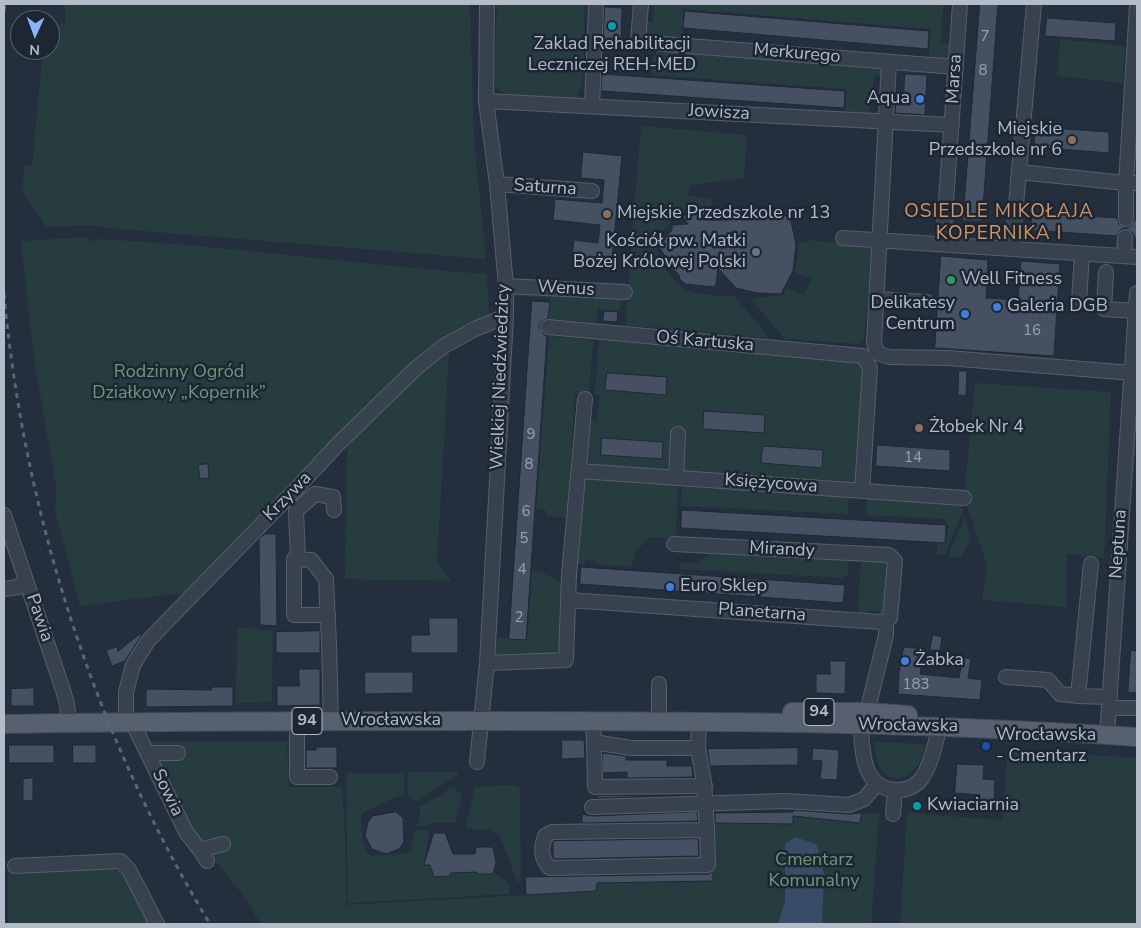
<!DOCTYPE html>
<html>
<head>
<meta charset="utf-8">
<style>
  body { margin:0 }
  #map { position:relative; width:1141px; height:928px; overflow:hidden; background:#242f3e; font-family:"Nunito Sans",sans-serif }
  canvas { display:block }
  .frame { position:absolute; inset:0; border:5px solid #b4bcc9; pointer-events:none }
  .north { position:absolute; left:10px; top:10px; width:50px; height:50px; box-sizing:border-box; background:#1d2633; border:1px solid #59626f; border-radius:50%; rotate:182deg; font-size:14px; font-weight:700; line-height:20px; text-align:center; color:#b4bcc9 }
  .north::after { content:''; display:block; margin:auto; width:18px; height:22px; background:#8ab4f8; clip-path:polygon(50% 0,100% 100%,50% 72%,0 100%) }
</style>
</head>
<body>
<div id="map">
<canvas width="1141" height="928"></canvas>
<div class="frame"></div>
<div class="north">N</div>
</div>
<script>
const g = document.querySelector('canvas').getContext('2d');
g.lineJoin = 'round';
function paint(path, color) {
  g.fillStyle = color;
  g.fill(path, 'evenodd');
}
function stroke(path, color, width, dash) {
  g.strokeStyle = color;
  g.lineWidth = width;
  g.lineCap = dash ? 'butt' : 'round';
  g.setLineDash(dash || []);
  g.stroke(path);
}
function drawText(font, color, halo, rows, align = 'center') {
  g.font = font + ' "Nunito Sans",sans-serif';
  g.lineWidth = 5;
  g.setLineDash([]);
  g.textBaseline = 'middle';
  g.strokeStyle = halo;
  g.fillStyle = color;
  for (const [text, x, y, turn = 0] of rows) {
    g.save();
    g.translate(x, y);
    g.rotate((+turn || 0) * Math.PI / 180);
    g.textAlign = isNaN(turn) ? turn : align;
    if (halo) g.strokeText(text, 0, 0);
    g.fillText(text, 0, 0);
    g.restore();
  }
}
paint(new Path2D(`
  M65,4H470L474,140L486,259L106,228L89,225L47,227L22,191L25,166L32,165L43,50H50V23L65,24Z
  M497,4H585L583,82L576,100L506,94L494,86Z
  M654,4H943L941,43L951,44L949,58L944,62L929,61L930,29L683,9L682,41L648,37L644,34V22H653Z
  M1060,39L1125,46L1123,83L1057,76Z
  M659,48L883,66V75H874L873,92H870L869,117L845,116L846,89L651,75L652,60Z
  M641,126L747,135L744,178L690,185L688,195L712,199L711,210L686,209C665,228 645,240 666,269C671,277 679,287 688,291C697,295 723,296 734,296L766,333L768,338L625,325Z
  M87,237L88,241H93L95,239C226,245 356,265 487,274L489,317L435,349L238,543L229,544L230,552L190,592L80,606L55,511L56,486L34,359L21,241Z
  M814,240L872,248L864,339L859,344L785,339L750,299L783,295L787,288L804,295L812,278L795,273L799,243Z
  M514,288L622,295L620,311L598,309L596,322L548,319L550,298L514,296Z
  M549,336L593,340V348H591V353H592L589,394H575L567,518L546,516V510L536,509Z
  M599,340L860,362L865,368L857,485L590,466L583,458L588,421H597L600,396L595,393Z
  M449,353L437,562L452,581L345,579L347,443L395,395Z
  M975,383L1111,392L1104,558L1067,554L1066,607L982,600L987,565L964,498Z
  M589,478L678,483L676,534L671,538L650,537L636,551L631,567L596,564V561L585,560V564H575L582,486L586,479Z
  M682,481L849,494L848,514L681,506Z
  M867,497L962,504L963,510L945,555H937V543H945V534H948V524H946V519L866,515Z
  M965,517C971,537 973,538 961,557H947Z
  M714,550L849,558L848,574L842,578L679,569L680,563H698Z
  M861,559L883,560L889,563L887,615L879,616V611H870L869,614H858Z
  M532,571L543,573L563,583L561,645L554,657L496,656L497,638L527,640Z
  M237,627L273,631L272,702L236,703Z
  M147,740L150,742L287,741L289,787H342L345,836L346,905L597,891V883L713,881L712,822L793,823L794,816L860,823L862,812L879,814L871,924H261L252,910H255L195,836Z
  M875,742L925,744C920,789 873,792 875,742Z
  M1008,750L1137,758V924H900L907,813L1002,820Z
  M407,772H457L459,774L416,801L408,796Z
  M346,773H404L405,795L396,797L362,813C360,826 362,841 367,853L373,856L407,853L411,848L415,831L425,829L429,833L424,865L430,866L434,877L450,876L453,865L475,866L478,874H493L494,872L511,886L509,889V894L348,903Z
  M512,785L520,788V796L521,883L517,881L500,836L489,830L468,829L466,825L475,787Z
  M454,787L462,796L455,823H433L417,827L420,819V807Z
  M111,869L119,871L124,875L150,924H8V871Z`), '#263c3f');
paint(new Path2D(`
  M796,837L817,845L824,874L822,924H778L785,902V844Z`), '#394c67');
const building = new Path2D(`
  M980,4H998L982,221H963Z
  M605,7L622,8L621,44L603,43Z
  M685,11L929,31L928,49L683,28Z
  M1047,18L1116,23L1115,41L1045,36Z
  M602,74L845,91L844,108L601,91Z
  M905,74L927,75L925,115L895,113L896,100L903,101Z
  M1036,127L1109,132V153L1034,147Z
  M583,152L622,156L611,271L571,266L574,240L598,243L600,225L553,220L555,199L602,203L604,180L581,178Z
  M739,209L765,211L790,217L796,244L793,271L781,294L757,293L736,288L718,268L716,285L713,287L685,284L679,278L680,276L673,269H669V262L659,247L660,243L672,230V225L688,224L683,217L689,211L712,212L711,220H727Z
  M1032,212L1117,218L1119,224L1126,228L1131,226L1135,220H1137V238L1134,237L1133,233L1126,228L1121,229L1116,236L1031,230Z
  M941,256L988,260L986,298L1018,300L1021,261L1060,264L1054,356L935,348Z
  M532,301L550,302L548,318L541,322L539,327L543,334L547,336L526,640L509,639Z
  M604,311L618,312L617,322L603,321Z
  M959,371H967L966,396L958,395Z
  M607,373L667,377L666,395L605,390Z
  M704,411L765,415L764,433L703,429Z
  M602,438L663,442L662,459L601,455Z
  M877,445L950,450V471L876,466Z
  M763,446L823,450L822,468L761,463Z
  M208,464L209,478L200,479L198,465Z
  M682,510L946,525L945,543L681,528Z
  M265,534H276L277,626L260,625L259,539Z
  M581,567L845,585L843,603L580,584Z
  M429,618H458V653H411V635H429Z
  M320,631V653H276V632Z
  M140,634L141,636L125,661L112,666L106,650L117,647L118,651Z
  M933,635L942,637L940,651L930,650Z
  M904,647L924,649L920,674L959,678L963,657L971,659L968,678L982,680L980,700L898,694L899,673Z
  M1131,650L1137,651V693L1128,692Z
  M830,661H846L845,694L816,693V674H830Z
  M299,669H320V705L277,706V686H299Z
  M365,672H413V693L365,694Z
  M211,687H233V706L146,707V689L211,690Z
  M34,688V706H11V689Z
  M562,740H584L585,758L562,759Z
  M9,745H54V763H9Z
  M73,745H96V763H73Z
  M316,747H337V768H306V750H316Z
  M798,748V765L710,766L708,753V749Z
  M813,748L839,750L837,780L820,779L822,761L812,760Z
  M603,753L626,756V760H667V766H692L693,777L627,778V772L603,773Z
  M957,764L984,765L983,779L995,780L994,802H979L980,795L955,793Z
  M33,778V800L23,801V779Z
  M696,795L597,798V796Z
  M793,810L848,814L862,813L860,823L793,816V824L715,823V813L793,812Z
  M396,812L403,818L404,842L399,849L386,854L372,849L365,836L368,822L373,816Z
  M697,812L698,821L582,823V814L592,816Z
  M434,833H445L453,854H475L476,847H493L496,863L493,874H478L477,872L451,873L450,876L434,877L430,865H424Z
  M698,839L699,856L554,859L553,857V841Z
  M713,872V881L597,883L596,891L526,895L525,877L708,874Z`);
paint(building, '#455162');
stroke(building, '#1f2835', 1);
const minor = new Path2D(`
  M641,4L638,42L956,67
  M1137,6L1126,183H1137
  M889,62L874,342L877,353L889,357L948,358L1132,373
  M486,101L952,125
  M592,106L596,8
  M1019,172L1126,183V219
  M497,184L592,191
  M843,238L1137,257
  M943,244L960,4
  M1012,249L1034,4
  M1124,256L1125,237
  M1106,272L1104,309L1136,311
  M506,286L625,292
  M877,299L927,302
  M1079,302L1082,254
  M548,327L863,356L870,368L862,491
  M579,471L964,498
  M676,478L678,434
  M4,515L63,690L67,704L69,723
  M298,559L296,511L315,494L333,497L334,510
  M1091,564L1078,696L1110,697
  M4,589L19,587L25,579
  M569,600L880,622L886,621L890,618L895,561L889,555L674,544
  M328,615H294V559L311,560L326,579L329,644L331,721
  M487,663L566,660L569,574L585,399
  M1006,677L1048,680L1060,694L1078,696
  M1109,708H1137
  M867,712L886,635V621
  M593,721L594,742L631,748H698L699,722
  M659,721V684
  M126,722V692L133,665L148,641L173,615L297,488L338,444L415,369L444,346L475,329L506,316
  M132,722L186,832L200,850L207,861
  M297,722V777H330
  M861,726C862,753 863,791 899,790C908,790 917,785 922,778C932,763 935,743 940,726
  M1107,735L1137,293
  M594,742L595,787L705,786
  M698,748L704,782L707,830L552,832L545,836C541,848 540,858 550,868L708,865L707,830
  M147,753H178
  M477,762L487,663L506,316V286L497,184L486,101L487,4
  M592,807L785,801L849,805L864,799L877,784
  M893,814L895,790
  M200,850L223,844
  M15,866L121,861L129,870L157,924`);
const major = new Path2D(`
  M792,712H867L908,715
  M4,724C163,721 323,721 482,721C701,721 919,722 1137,737`);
stroke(minor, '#565f6c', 16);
stroke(major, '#414a57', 20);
stroke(minor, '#38414e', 14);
stroke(major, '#56606e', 18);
stroke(new Path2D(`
  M4,11L5,4
  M4,294C24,514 95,735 210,924`), '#5a6575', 3, [5, 5]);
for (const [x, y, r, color] of [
  [612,26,5,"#0f9aa8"],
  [920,99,5,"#3f7fe0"],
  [1072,140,5,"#8d6e63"],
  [607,214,5,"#8d6e63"],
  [756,252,5,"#6b7280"],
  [951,280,5,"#2e9e5b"],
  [997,307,5,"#3f7fe0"],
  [965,314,5,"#3f7fe0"],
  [919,428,5,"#8d6e63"],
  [670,587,5,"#3f7fe0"],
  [905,661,5,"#3f7fe0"],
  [986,746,5,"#1a4fb4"],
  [917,806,5,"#0f9aa8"]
]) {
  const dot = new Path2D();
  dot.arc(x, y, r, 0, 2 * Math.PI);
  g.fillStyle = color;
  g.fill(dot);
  stroke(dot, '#1d2633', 2);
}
drawText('15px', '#98a1af', null, [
  ["7",985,37],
  ["8",983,71],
  ["16",1032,331],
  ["9",531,435],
  ["14",913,458],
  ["8",529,465],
  ["6",526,512],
  ["5",524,539],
  ["4",522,570],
  ["2",519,618],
  ["183",916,685]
]);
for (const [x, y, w] of [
  [819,712,30],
  [307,721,30]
]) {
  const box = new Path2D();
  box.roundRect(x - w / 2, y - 13.5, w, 27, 4);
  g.fillStyle = '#1d2633';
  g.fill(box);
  stroke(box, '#b4bcc9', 1);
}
drawText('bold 16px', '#b4bcc9', null, [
  ["94",819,712],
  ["94",307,721]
]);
drawText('18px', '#b4bcc9', '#1d2633', [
  ["Zaklad Rehabilitacji",612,45,"center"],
  ["Leczniczej REH-MED",612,66,"center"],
  ["Aqua",910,99,"right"],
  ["Miejskie",1062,130,"right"],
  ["Przedszkole nr 6",1062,151,"right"],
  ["Miejskie Przedszkole nr 13",617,214],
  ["Kościół pw. Matki",746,242,"right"],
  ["Bożej Królowej Polski",746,263,"right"],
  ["Well Fitness",961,280],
  ["Delikatesy",955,304,"right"],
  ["Centrum",955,325,"right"],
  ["Galeria DGB",1007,307],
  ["Żłobek Nr 4",929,428],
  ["Euro Sklep",680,587],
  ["Żabka",915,661],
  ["Wrocławska",996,736],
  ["- Cmentarz",996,757],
  ["Kwiaciarnia",927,806]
], 'left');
drawText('18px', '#b4bcc9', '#1d2633', [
  ["Merkurego",797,54,5],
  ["Marsa",955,79,-87],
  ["Jowisza",719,113,3],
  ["Saturna",545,188,4],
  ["Wenus",566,289,3],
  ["Oś Kartuska",705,342,5],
  ["Wielkiej Niedźwiedzicy",501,377,-88],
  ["Księżycowa",771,484,4],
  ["Krzywa",288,497,-46],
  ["Neptuna",1119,544,-86],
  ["Mirandy",782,550,3],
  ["Planetarna",762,613,4],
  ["Pawia",39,618,71],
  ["Wrocławska",391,721],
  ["Wrocławska",908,726,1],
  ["Sowia",167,793,64]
]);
drawText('18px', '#6b9a76', '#1d2633', [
  ["Rodzinny Ogród",179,373],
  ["Działkowy „Kopernik”",179,394],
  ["Cmentarz",814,861],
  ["Komunalny",814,882]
]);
g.letterSpacing = '1px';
drawText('19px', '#d59563', '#1d2633', [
  ["OSIEDLE MIKOŁAJA",999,212],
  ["KOPERNIKA I",999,234]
]);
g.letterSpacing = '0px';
</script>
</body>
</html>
